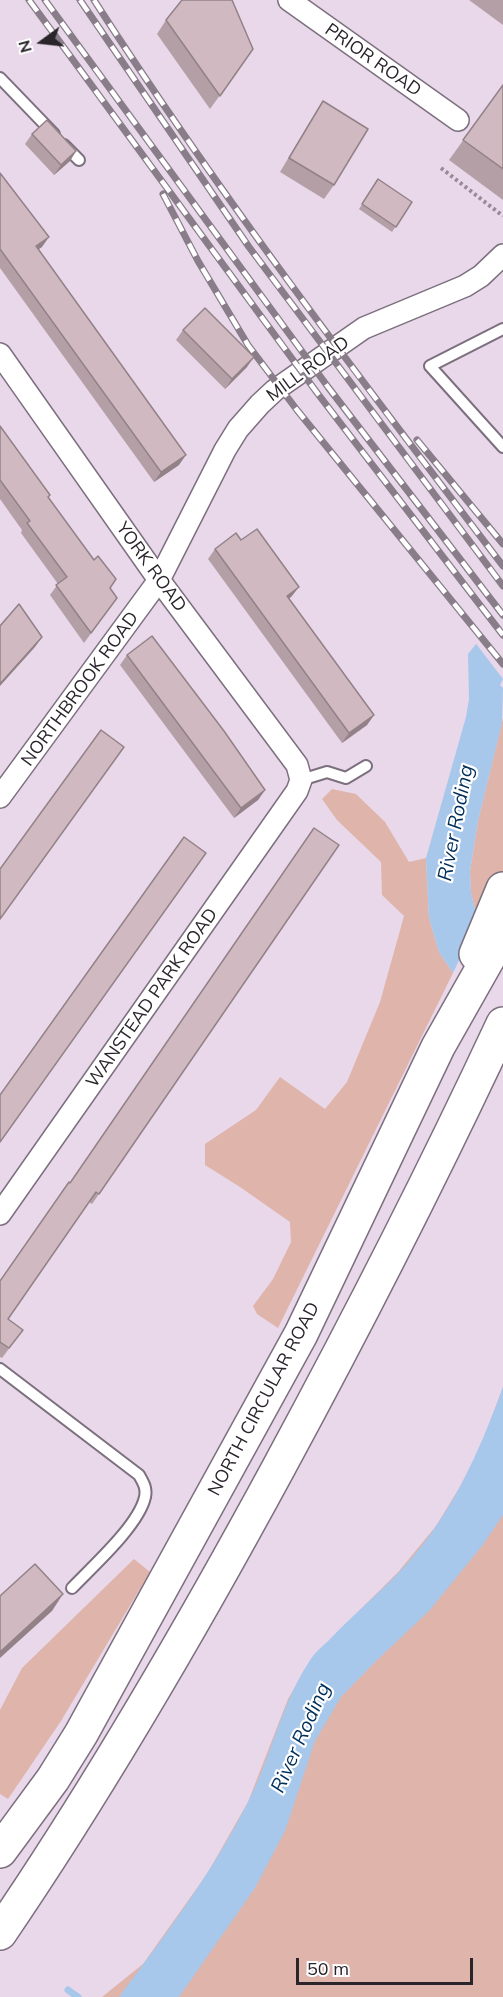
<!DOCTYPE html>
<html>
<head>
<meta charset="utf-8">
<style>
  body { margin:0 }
  #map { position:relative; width:503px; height:1997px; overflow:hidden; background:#e8d8ea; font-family:Mulish,sans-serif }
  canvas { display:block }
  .north { position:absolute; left:12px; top:12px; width:60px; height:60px; -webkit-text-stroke:4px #fff; paint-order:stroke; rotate:255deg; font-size:16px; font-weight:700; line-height:24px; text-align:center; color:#2a252b }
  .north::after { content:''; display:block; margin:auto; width:21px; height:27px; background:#2a252b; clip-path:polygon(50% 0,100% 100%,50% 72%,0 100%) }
  .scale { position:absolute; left:296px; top:1958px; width:177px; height:27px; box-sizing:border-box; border:3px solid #2a252b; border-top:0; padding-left:8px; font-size:18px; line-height:21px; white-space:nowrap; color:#2a252b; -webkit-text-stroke:4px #fff; paint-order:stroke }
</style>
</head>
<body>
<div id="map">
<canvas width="503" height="1997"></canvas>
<div class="north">N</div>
<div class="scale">50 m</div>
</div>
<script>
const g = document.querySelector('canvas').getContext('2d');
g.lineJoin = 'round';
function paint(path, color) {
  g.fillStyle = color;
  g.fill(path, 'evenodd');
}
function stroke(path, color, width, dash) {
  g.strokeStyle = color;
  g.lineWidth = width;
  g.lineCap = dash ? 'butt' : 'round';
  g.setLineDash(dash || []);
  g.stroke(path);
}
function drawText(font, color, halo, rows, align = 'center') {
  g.font = font + ' Mulish,sans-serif';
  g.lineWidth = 4.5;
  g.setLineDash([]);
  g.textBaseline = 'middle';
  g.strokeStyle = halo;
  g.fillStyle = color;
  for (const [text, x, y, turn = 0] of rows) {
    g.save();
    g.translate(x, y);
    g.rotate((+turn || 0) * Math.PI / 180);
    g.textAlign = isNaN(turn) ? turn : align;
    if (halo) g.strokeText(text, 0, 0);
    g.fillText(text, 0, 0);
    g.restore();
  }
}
paint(new Path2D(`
  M503,718V872L478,922L471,893L470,871L478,821Z
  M332,789L356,794L385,822L409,862L426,858L429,918L439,952L453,973L278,1328L257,1314L253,1306L273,1279L291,1242L290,1222L240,1187L205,1165V1144L256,1110L280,1077L325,1109L347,1082L380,1002L404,916L382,895L381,862L337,820L322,799Z
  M503,1387V1997H102L143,1964L207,1874L248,1802L288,1699L311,1659L399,1571L436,1526L461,1485L481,1446Z
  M134,1559L150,1572L61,1721L8,1799L0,1794V1710L22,1668Z`), '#dfb4ab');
paint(new Path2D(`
  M503,620V679L500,685L503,688L502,723L478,821L470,871L471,893L478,922L453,973L439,952L429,918L426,858L466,717L469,699L468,654L476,644Z
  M503,1387V1515L482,1546L429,1611L375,1662L341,1697L315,1741L285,1831L255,1888L179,1997H119C165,1935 212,1873 247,1804C271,1758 280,1706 309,1662C314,1653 323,1646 330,1639C352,1616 377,1595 399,1572C450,1519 478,1455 503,1387Z`), '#a7c7eb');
paint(new Path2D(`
  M503,617V679L474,641L489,626Z
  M480,918L503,961V1065L500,1064L452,976Z`), '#e8d8ea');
stroke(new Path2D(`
  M68,1990L78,1997`), '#a7c7eb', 7);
const service = new Path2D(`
  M0,78L54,134
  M64,145L79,160
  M503,329L430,366L503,447
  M301,780L327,772L346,778L366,766
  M0,1369L139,1475C143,1482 147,1488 145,1497C139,1525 93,1566 72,1588`);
const minor = new Path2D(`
  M289,0L458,120
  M0,354L159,580L297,765L301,780L297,791L0,1214
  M0,797L159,580L225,450L238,429L260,404L275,390L364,328L465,286L481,276L503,255`);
const trunk = new Path2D(`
  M476,954L503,889
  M0,1851L53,1779L81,1734L301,1334L438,1047L503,932
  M0,1933C102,1783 193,1626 279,1467C358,1321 433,1174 503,1024`);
stroke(service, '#7c6f7e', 14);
stroke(minor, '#7c6f7e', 24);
stroke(trunk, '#7c6f7e', 36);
stroke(new Path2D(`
  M441,168L503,216`), '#968b97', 4, [3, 3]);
stroke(service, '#fff', 10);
stroke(minor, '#fff', 21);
stroke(trunk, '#fff', 33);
const rail = new Path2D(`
  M29,0L318,394L503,635
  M45,0L328,387L503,615
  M80,0L249,247L503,586
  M94,0C220,196 362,381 503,566
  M163,194L198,261L248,345L297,410L503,664
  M417,440L503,544`);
stroke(rail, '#887d89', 7);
stroke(rail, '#fff', 4.5, [14]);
paint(new Path2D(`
  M469,0H503V25Z
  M166,20L253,49L210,109L157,34Z
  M503,85V200L449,160Z
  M323,101L334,185L324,199L280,172L314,115Z
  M32,134L76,151L70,161L54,175L25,144Z
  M0,173L42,247L38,249L179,465L154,482L0,268Z
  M378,179L412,202L392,232L359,209Z
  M183,330L247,367L225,389L176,340Z
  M0,426L50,495L48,498L117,598L84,643L50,595L58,584L21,533L22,530L0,499Z
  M215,549L292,596L289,599L374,715L367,725L342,743L208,559Z
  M127,655L265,790L258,800L234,818L120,665Z
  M314,828L99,1194L92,1204L89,1202L8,1319L23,1330L2,1358L0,1357V1281L70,1183Z`), '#b49fa6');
paint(new Path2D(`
  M76,151L70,161L54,175L61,165Z
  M49,237L42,247L29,256L36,246Z
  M254,357L247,367L225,389L232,379Z
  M186,455L179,465L154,482L161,472Z
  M299,587L292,596L280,605L287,596Z
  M42,637L35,647L0,686V684Z
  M374,715L367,725L342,743L349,733Z
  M265,790L258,800L234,818L241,808Z
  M63,1594L52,1611L0,1658V1652Z`), '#928287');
const building = new Path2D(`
  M182,0H232L253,49L220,96L166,20Z
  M503,85V169L463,140Z
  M323,101L368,129L334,185L289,158Z
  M47,120L76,151L61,165L32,134Z
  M0,173L49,237L36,246L186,455L161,472L0,249Z
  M378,179L412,202L396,227L362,204Z
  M205,308L254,357L232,379L183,330Z
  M0,426L50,495L48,497L94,560L98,556L116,579L110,588L117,598L91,633L56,585L67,577L27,523L30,521L0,480Z
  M257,529L299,587L287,596L374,715L349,733L215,549L236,533L241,540Z
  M19,604L42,637L0,684V626Z
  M152,636L224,731L265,790L241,808L127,655Z
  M101,730L124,747L0,919V869Z
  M314,828L339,845L99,1194L96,1192L8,1319L23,1330L9,1348L0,1342V1281L69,1182L70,1183Z
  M184,837L206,853L0,1142V1095Z
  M35,1564L63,1594L0,1652V1596Z`);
paint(building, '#d1b9c1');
stroke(building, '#928287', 1.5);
drawText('18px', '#2a252b', '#fff', [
  ["PRIOR ROAD",373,60,35],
  ["MILL ROAD",308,369,-36],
  ["YORK ROAD",151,567,54],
  ["NORTHBROOK ROAD",80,689,-54],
  ["WANSTEAD PARK ROAD",152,998,-55],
  ["NORTH CIRCULAR ROAD",264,1399,-62]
]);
drawText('italic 20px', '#002f5a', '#fff', [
  ["River Roding",456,823,-79],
  ["River Roding",301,1738,-66]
]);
</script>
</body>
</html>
